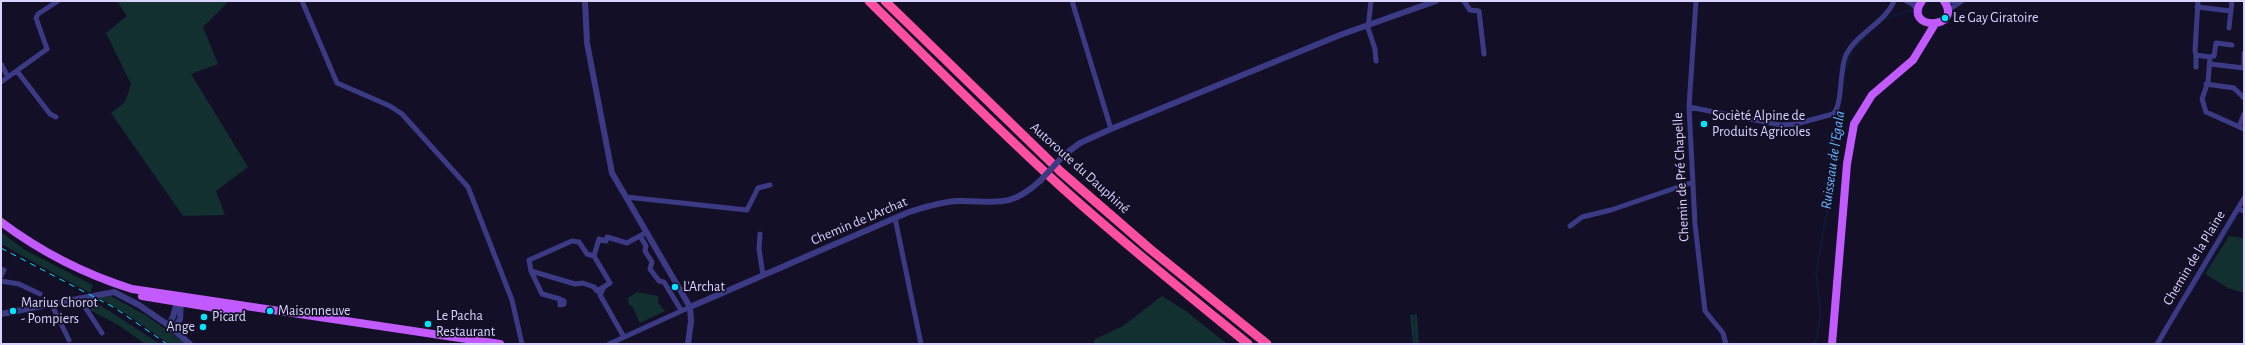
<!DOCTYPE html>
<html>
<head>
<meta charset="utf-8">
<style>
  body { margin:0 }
  #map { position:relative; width:2245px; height:345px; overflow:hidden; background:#130f26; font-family:"Alegreya Sans",sans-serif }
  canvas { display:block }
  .frame { position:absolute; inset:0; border:2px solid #d9d4ff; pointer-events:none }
</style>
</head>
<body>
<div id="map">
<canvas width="2245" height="345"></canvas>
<div class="frame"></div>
</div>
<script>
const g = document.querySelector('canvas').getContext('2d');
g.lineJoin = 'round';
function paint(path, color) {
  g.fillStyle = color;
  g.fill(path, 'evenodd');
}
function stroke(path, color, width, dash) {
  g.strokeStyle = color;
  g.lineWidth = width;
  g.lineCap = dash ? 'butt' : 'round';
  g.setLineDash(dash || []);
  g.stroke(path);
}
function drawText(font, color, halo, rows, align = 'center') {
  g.font = font + ' "Alegreya Sans",sans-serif';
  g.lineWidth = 3.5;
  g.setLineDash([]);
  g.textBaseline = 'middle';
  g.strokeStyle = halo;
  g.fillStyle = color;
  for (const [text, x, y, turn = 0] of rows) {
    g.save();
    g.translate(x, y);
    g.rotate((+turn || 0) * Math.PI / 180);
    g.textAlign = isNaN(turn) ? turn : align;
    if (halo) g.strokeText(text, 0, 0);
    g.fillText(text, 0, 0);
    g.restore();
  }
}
paint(new Path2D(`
  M117,1H229L203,27L218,64L191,74L248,167L216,191L225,215L183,216L111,113L125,102L131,84L106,33L127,16Z
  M1,232L25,250L93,285L90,293L1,244Z
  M2229,236L2244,238V293L2228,288L2205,274Z
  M637,292L658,296V303L665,311L640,323L632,306L629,305L628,298Z
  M111,296L147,316L186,344H169L128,315L99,298Z
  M1162,296L1186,311L1227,344H1093L1095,339L1123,326Z
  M91,299L160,344H145L120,326L88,309L86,307Z
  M1417,314L1419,344H1413L1410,315Z`), '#12302f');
stroke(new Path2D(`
  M1884,19L1912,10
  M1844,74L1853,50L1870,32
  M2242,207L2244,204
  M2203,273L2239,213
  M2191,293L2201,276
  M1414,314L1415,344
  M1815,344L1821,314L1816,273L1827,212L1840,105
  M2161,344L2168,330`), '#0c2248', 1);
stroke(new Path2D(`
  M302,1L337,83L390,106L402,114L468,187L512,300L522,344
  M1072,1L1111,129
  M1371,1L1368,28L1375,49L1376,61
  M1464,1L1470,10L1479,11L1484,54
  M1696,1L1689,107L1695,224L1705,311L1723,333L1726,344
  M1944,1L1960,2
  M2198,1L2195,51L2196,55L2210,57L2208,82L2202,99L2206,112L2244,129
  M2197,7L2231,11
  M1947,11L1962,1
  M2229,28L2232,1
  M2244,53V68
  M2210,57L2214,56L2216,43L2232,45
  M1,64L8,77
  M2210,64L2244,68
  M2196,67V55
  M17,71L50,114L56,117
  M1,82L47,49L36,18L38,14L58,1
  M2206,84L2234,88L2244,98
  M1689,107L1781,125L1796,124L1833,114C1843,105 1839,70 1846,55C1856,34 1885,23 1894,1
  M2239,127L2244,114
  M626,197L747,210L758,188L770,185
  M2238,209L2244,211
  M895,218L921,344
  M1570,226L1582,217L1611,210L1693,182
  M760,234L759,249L763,275
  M640,236L646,246L645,251L652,262L650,269L659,281L664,282L681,310
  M572,241L579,242L587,254L594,256L610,283L597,291L594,287L583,283L575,284L531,271L529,260Z
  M594,256L599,239L606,241L607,237L627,243L647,232
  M1,269L4,270L1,276
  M531,271L542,294L560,299V305L564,304V301L560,299
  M1,281L19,284L40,294
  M604,287L600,295L624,337
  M79,298L102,333
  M51,303L69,340
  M609,344L690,307
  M2157,344L2244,198`), '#3d3a85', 5);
stroke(new Path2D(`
  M585,1L587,43L612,173L690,307L691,321L688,344
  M1907,1L1912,3L1919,11
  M1064,155L1080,143L1111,129L1340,35L1436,1
  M690,307L909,212C925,207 940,202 957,201C995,200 1008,210 1040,181
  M1,314L114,292L139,305L168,325L190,344
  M168,325C177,314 173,308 178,300
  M173,330L180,319L181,300`), '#3d3a85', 6);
stroke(new Path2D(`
  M1922,1C1901,30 1964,31 1944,1
  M1,222C41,252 84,274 132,289L500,344
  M142,296L240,312
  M1832,344L1847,164L1854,124L1872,95L1913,60L1935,24`), '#c25bff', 8);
stroke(new Path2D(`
  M869,1C935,66 1000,132 1069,194C1127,246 1188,295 1248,344
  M885,1L1060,171L1150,249L1267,344`), '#ff4fa3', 9);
stroke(new Path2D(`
  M1,248L115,308L167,344`), '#00e5ff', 1, [6, 5]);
stroke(new Path2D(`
  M1040,181L1064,155`), '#3d3a85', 6);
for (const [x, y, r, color] of [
  [1945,18,4,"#00e5ff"],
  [1704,124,4,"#00e5ff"],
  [675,287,4,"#00e5ff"],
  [13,311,4,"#00e5ff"],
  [270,311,4,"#00e5ff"],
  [204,317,4,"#00e5ff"],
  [428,324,4,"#00e5ff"],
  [203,327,4,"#00e5ff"]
]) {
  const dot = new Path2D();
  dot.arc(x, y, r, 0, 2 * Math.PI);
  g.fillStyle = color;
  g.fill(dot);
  stroke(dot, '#130f26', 1.5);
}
drawText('14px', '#d9d4ff', '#130f26', [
  ["Le Gay Giratoire",1953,18],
  ["Socièté Alpine de",1712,116],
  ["Produits Agricoles",1712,132],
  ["L'Archat",683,287],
  ["Marius Chorot",21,303],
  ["- Pompiers",21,319],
  ["Maisonneuve",278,311],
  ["Le Pacha",436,316],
  ["Restaurant",436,332],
  ["Picard",212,317],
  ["Ange",195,327,"right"]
], 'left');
drawText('14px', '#d9d4ff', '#130f26', [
  ["Autoroute du Dauphiné",1080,168,42],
  ["Chemin de Pré Chapelle",1681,177,-93],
  ["Chemin de L'Archat",859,221,-23],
  ["Chemin de la Plaine",2194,258,-59]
]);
drawText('italic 15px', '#62b6ff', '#130f26', [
  ["Ruisseau de l'Egala",1833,160,-82]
]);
</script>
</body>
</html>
